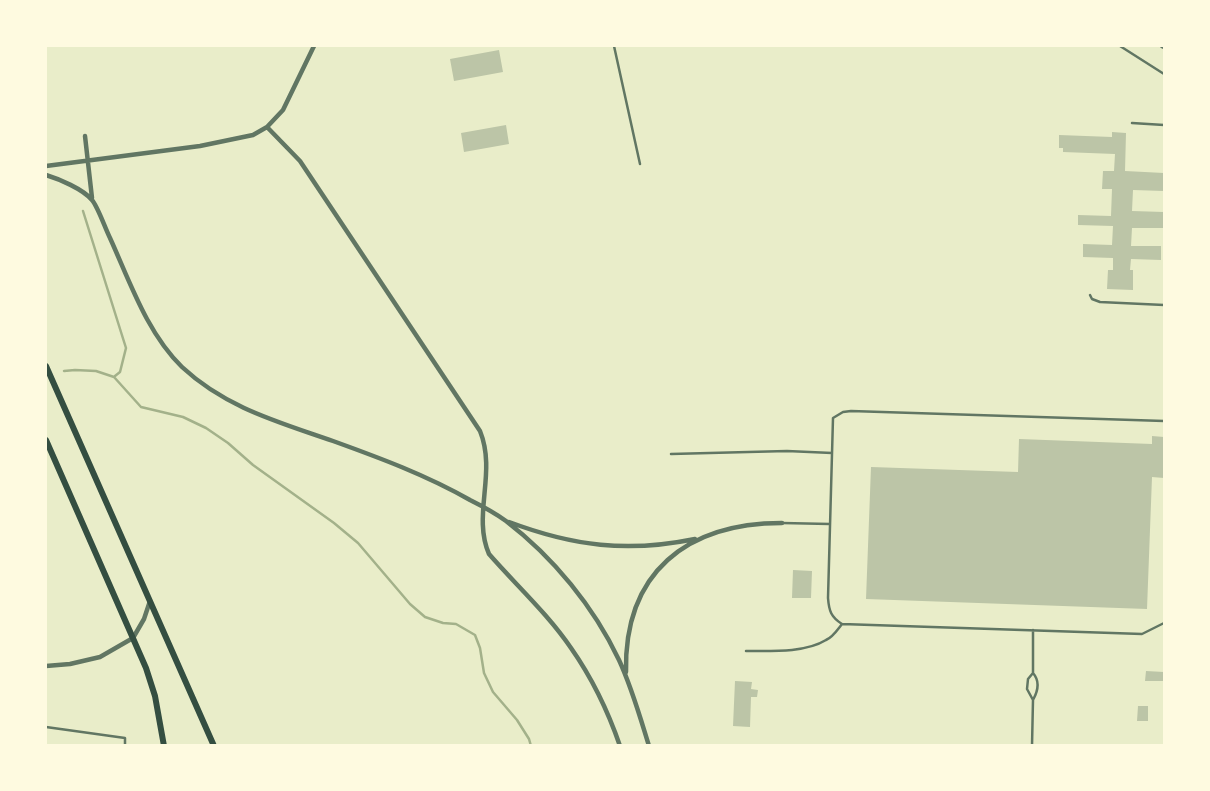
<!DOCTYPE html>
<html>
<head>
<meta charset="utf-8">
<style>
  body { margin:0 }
  #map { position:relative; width:1210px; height:791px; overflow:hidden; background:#e9edc9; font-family:"Nunito Sans",sans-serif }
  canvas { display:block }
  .frame { position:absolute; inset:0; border:47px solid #fefae0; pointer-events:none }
</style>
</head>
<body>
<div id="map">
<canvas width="1210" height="791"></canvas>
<div class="frame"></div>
</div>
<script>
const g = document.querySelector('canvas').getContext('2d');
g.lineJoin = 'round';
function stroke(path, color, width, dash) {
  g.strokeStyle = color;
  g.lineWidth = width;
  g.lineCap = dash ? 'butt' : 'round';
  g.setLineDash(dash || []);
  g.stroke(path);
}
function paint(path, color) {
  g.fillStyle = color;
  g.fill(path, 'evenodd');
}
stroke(new Path2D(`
  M83,211L126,348L120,372L115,376
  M64,371L75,370L96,371L114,377L141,407L183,417L206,428L228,443L253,465L334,523L358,543L410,604L425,617L443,623L456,624L475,635L480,648L484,673L493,692L517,720L529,739L531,746`), '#a3b18a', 2.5);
paint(new Path2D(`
  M499,50L503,72L454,81L450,59Z
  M506,125L509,144L464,152L461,133Z
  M1112,132L1126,133L1125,171L1164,173V191L1133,190L1132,211L1164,212V228H1132L1131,246H1161V260L1131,259L1130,270H1133V290L1107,289L1108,270H1113V258L1083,257V244L1112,245L1113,226L1078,225V215L1111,216L1112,189H1102L1103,171H1114L1115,154L1063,152V148H1059V135L1112,137Z
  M1152,436L1164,437V478L1152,477L1147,609L866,599L871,467L1018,472L1019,439L1152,444Z
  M793,570L812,571L811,598H792Z
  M1146,671L1164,672V681H1145Z
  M735,681L752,682L751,689L758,690L757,697H751L750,727L733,726Z
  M1138,706H1148V721H1137Z`), '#bcc5a7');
stroke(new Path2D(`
  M614,46L640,164
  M1120,46L1164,74
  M1132,123L1164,125
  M1090,295L1092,299L1100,302L1164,305
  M1164,421L851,411L843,412L833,418L828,598C829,611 831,617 842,624L1142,634L1164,623
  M671,454L787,451L832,453
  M782,523L830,524
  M746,651C770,651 805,653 826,640C833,637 838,629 842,624
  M1033,673C1040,681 1038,691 1033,700L1027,689L1028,679L1033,673V630
  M46,727L125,738V746
  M1032,746L1033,700`), '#617663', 2.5);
stroke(new Path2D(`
  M1162,46L1164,47
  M267,127L300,161L480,431C497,473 472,515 489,554C516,585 548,614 571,648C592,678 608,711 620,746
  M85,136L92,198
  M46,166L200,146L253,135L267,127L283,110L314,46
  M46,175C59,179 83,189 92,200C98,207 105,228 110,238C130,282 147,333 182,367C226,408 279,422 333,441C380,458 426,475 470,500C482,506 495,513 506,521C553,557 594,607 619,660C632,688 640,717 649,746
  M509,522C573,546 627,553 695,539
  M46,666L70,664L100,657L133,638L144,619L150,601
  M626,672C624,572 687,523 782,523`), '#617663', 4.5);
stroke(new Path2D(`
  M46,366L214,746
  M46,440L146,668L155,696L164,746`), '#344e41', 6);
</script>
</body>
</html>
